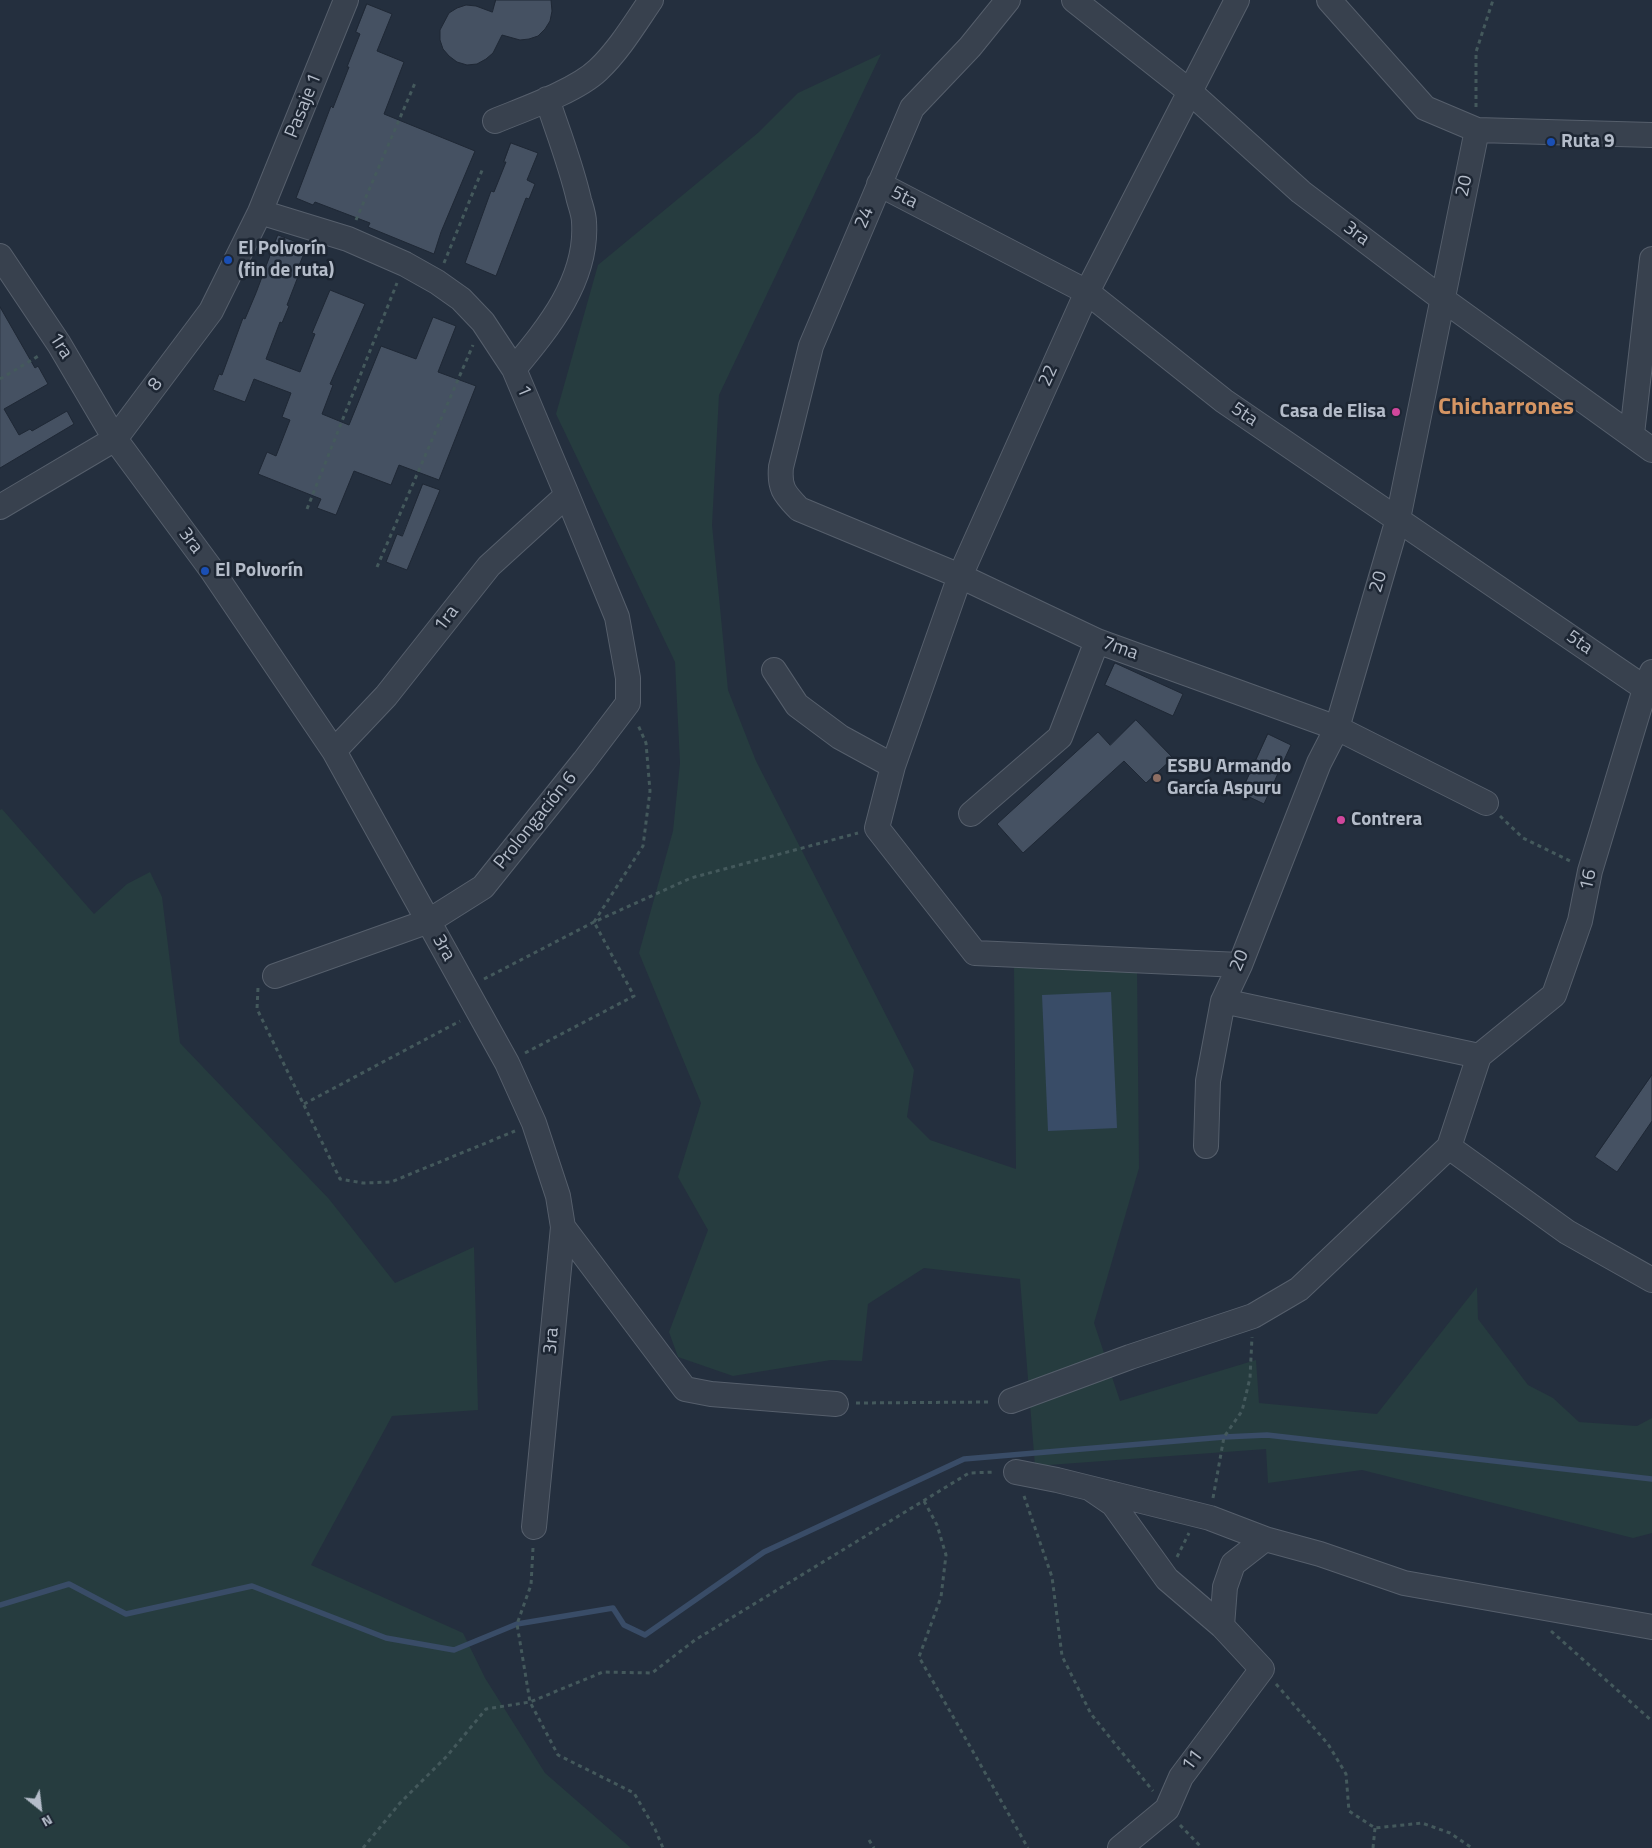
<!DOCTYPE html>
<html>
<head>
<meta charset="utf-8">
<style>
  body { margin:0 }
  #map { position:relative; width:1652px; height:1848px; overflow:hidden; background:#242f3e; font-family:"Titillium Web",sans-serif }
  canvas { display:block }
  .north { position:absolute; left:15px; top:1783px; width:50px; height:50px; -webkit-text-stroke:4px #1d2633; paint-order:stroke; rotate:151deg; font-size:14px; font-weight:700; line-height:20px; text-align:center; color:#b4bcc9 }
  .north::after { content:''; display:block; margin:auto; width:18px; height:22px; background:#b4bcc9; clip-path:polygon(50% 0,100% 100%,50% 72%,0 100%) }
</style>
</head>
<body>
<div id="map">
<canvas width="1652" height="1848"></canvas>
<div class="north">N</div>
</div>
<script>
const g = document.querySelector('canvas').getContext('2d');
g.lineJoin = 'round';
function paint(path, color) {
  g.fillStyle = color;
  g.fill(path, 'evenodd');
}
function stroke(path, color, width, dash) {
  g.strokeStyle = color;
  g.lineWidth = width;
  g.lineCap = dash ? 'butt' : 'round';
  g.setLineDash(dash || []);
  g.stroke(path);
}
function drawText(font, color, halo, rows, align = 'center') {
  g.font = font + ' "Titillium Web",sans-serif';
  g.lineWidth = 5;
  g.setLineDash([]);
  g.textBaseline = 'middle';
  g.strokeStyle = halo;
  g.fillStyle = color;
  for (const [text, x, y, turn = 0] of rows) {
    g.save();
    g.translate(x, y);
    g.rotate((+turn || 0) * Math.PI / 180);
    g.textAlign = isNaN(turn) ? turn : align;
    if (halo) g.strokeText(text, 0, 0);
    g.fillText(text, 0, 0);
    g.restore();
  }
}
paint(new Path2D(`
  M881,54L719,395L712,525L728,690L756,761L914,1070L907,1117L930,1140L1016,1169L1014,967L1137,965L1139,1168L1094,1323L1120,1401L1256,1360L1259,1403L1377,1414L1477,1287L1478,1319L1528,1385L1553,1398L1579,1422L1637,1426L1652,1418V1533L1633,1538L1362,1470L1268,1483L1266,1449L1035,1466L1020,1279L924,1268L868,1304L862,1361L831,1360L733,1376L678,1357L669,1332L708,1230L678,1177L701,1103L639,953L673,831L680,763L675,662L556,414L598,265L759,132L798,93Z
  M2,809L94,914L127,884L150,872L162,897L180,1043L329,1199L395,1283L474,1247L478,1410L392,1416L311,1565L463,1633L485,1678L545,1773L631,1848H0V810Z`), '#263c3f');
paint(new Path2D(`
  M1111,992L1117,1128L1048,1131L1042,995Z`), '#394c67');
stroke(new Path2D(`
  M0,1605L69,1584L126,1614L252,1586L386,1638L454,1650L517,1624L613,1608L624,1625L645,1635L764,1552L964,1459L1224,1437L1267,1435L1652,1479`), '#394c67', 5.5);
const building = new Path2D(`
  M496,0H551L552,11L550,21L545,29L538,36L529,39L520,40L502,35L493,53L486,59L477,64L467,65L457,62L449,56L443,49L440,40V30L449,13L457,8L466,5L476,6L492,12Z
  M367,4L392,14L377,51L404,62L384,114L475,151L441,232L434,254L368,227L370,223L315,202L313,205L296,198L331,106L333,108L349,67H347L360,34L356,32Z
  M511,143L538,153L527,180L535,184L529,199L526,198L496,276L465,263L491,191L494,192L506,162H504Z
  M278,235L307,246L296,273L299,274L287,305L289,306L282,323L280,322L266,359L300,372L315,334L312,333L330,290L365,304L330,384L333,385L322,414L349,425L381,346L416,359L433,317L456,326L438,372L476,386L439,480L399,465L391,485L354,471L336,515L317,508L321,499L258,474L267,452L276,456L290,420L282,417L291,393L254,379L245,402L213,390L219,374L222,375L243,318L245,319L256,293Z
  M0,307L35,368L38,366L48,384L4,409L19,435L30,429L32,431L67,411L74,424L0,468Z
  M423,484L440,490L407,570L386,562L397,534L402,536Z
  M1115,663L1183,694L1173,716L1105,685Z
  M1136,720L1173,758L1146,783L1124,761L1023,853L997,824L1098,732L1110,745Z
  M1268,734L1291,745L1264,804L1241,793Z
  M1652,1075V1121L1617,1172L1595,1157Z`);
paint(building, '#455162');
stroke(building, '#1f2835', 1);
const minor = new Path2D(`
  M1008,0L970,47L912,108L811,346L781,467C779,489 785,494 799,509L960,576L1097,641L1337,728L1486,803
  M1074,0L1189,91L1301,192L1441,298L1652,450
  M1237,0L1087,292L960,576L893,766L877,828L975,953L1240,965
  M1329,0L1425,108L1477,130L1652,135
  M495,121C524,109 576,91 598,70C619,50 634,25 651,0
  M879,184L1087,292L1224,401L1652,693
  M260,212L348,239L405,264L437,282L461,299L483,322L514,369L567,495L617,617L628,678V703L584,761L483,887L429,921L275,976
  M0,256L59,344L115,439L211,569L334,751L507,1063L534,1123L558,1196L563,1227L534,1527
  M514,369C548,328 588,280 584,222C584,215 581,207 579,200C571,165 558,132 547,99
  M1632,434L1652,259
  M0,507L115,439L211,311L260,212L346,0
  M774,670L797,705L840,737L893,766
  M334,751L386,696L489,566L567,495
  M971,814L1060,737L1097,641
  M1223,1001L1479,1056
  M1479,1056L1554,995L1580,921L1590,871L1645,689L1652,672
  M1206,1146L1208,1081L1223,1001L1240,965L1319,763L1337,728L1398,519L1477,130
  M1449,1147L1567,1232L1652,1280
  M563,1227L685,1389L711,1394L836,1404
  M1011,1401L1130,1357L1253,1316L1299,1289L1449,1147L1479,1056
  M1016,1472L1057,1480L1210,1518L1265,1539
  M1091,1489L1113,1504L1167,1579L1222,1626L1262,1669L1181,1777L1167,1809L1120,1848
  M1222,1626L1225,1587L1233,1564L1265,1539L1320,1554L1404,1583L1652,1627`);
stroke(minor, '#565f6c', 26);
stroke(new Path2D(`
  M1476,107V52L1493,0
  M356,220L415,83
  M444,263L483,168
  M0,379L40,355
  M307,509L397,283
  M377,567L473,345
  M1500,816L1523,838L1572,862
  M594,922L643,846L650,791L646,743L638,725
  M484,979L594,922L691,878L858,833
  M258,988L257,1009L340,1179L363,1183L391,1182L515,1131
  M525,1053L634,996L594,922
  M304,1104L460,1021
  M856,1403L990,1402
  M1024,1496L1052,1577L1062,1656L1091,1714L1153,1791
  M1213,1498L1224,1437L1242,1411L1250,1378L1252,1337
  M924,1501L937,1525L946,1555L941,1597L919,1657L1028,1848
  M533,1548L531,1585L517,1624L530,1702L558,1755L634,1793L655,1829L663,1848
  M1177,1557L1189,1533
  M1551,1631L1652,1721
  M1276,1684L1328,1744L1346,1774L1349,1811L1375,1828L1422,1823L1450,1833L1472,1848
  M1180,1825L1202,1848
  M869,1840L874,1848
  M363,1848L400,1803L447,1756L486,1709L530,1702L603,1672L652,1673L695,1640L969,1473L995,1472
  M1373,1848L1375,1828`), '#44595c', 3, [4, 4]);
stroke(minor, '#38414e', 24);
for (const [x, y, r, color] of [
  [1551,142,5,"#1a4fb4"],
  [228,260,5,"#1a4fb4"],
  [1396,412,5,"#d1479c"],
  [205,571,5,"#1a4fb4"],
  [1157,778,5,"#8d6e63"],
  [1341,820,5,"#d1479c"]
]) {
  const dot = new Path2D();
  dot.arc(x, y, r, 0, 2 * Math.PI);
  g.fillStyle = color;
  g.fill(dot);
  stroke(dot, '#1d2633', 2);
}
drawText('19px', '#b4bcc9', '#1d2633', [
  ["Pasaje 1",304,106,-68],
  ["20",1465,186,-78],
  ["5ta",904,198,27],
  ["24",865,218,-67],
  ["3ra",1356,234,37],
  ["1ra",60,346,58],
  ["22",1049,376,-66],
  ["8",156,385,-53],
  ["1",523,391,67],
  ["5ta",1244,415,34],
  ["3ra",190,541,53],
  ["20",1379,582,-74],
  ["1ra",447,619,-52],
  ["5ta",1579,643,35],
  ["7ma",1120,649,20],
  ["Prolongación 6",536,821,-51],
  ["16",1589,880,-77],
  ["3ra",443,948,62],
  ["20",1240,961,-67],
  ["3ra",552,1341,-85],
  ["11",1193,1761,-53]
]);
drawText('bold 19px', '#b4bcc9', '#1d2633', [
  ["Ruta 9",1561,142],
  ["El Polvorín",238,249],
  ["(fin de ruta)",238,271],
  ["Casa de Elisa",1386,412,"right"],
  ["El Polvorín",215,571],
  ["ESBU Armando",1167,767],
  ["García Aspuru",1167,789],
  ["Contrera",1351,820]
], 'left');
drawText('bold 24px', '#d59563', '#1d2633', [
  ["Chicharrones",1506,408]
]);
</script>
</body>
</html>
